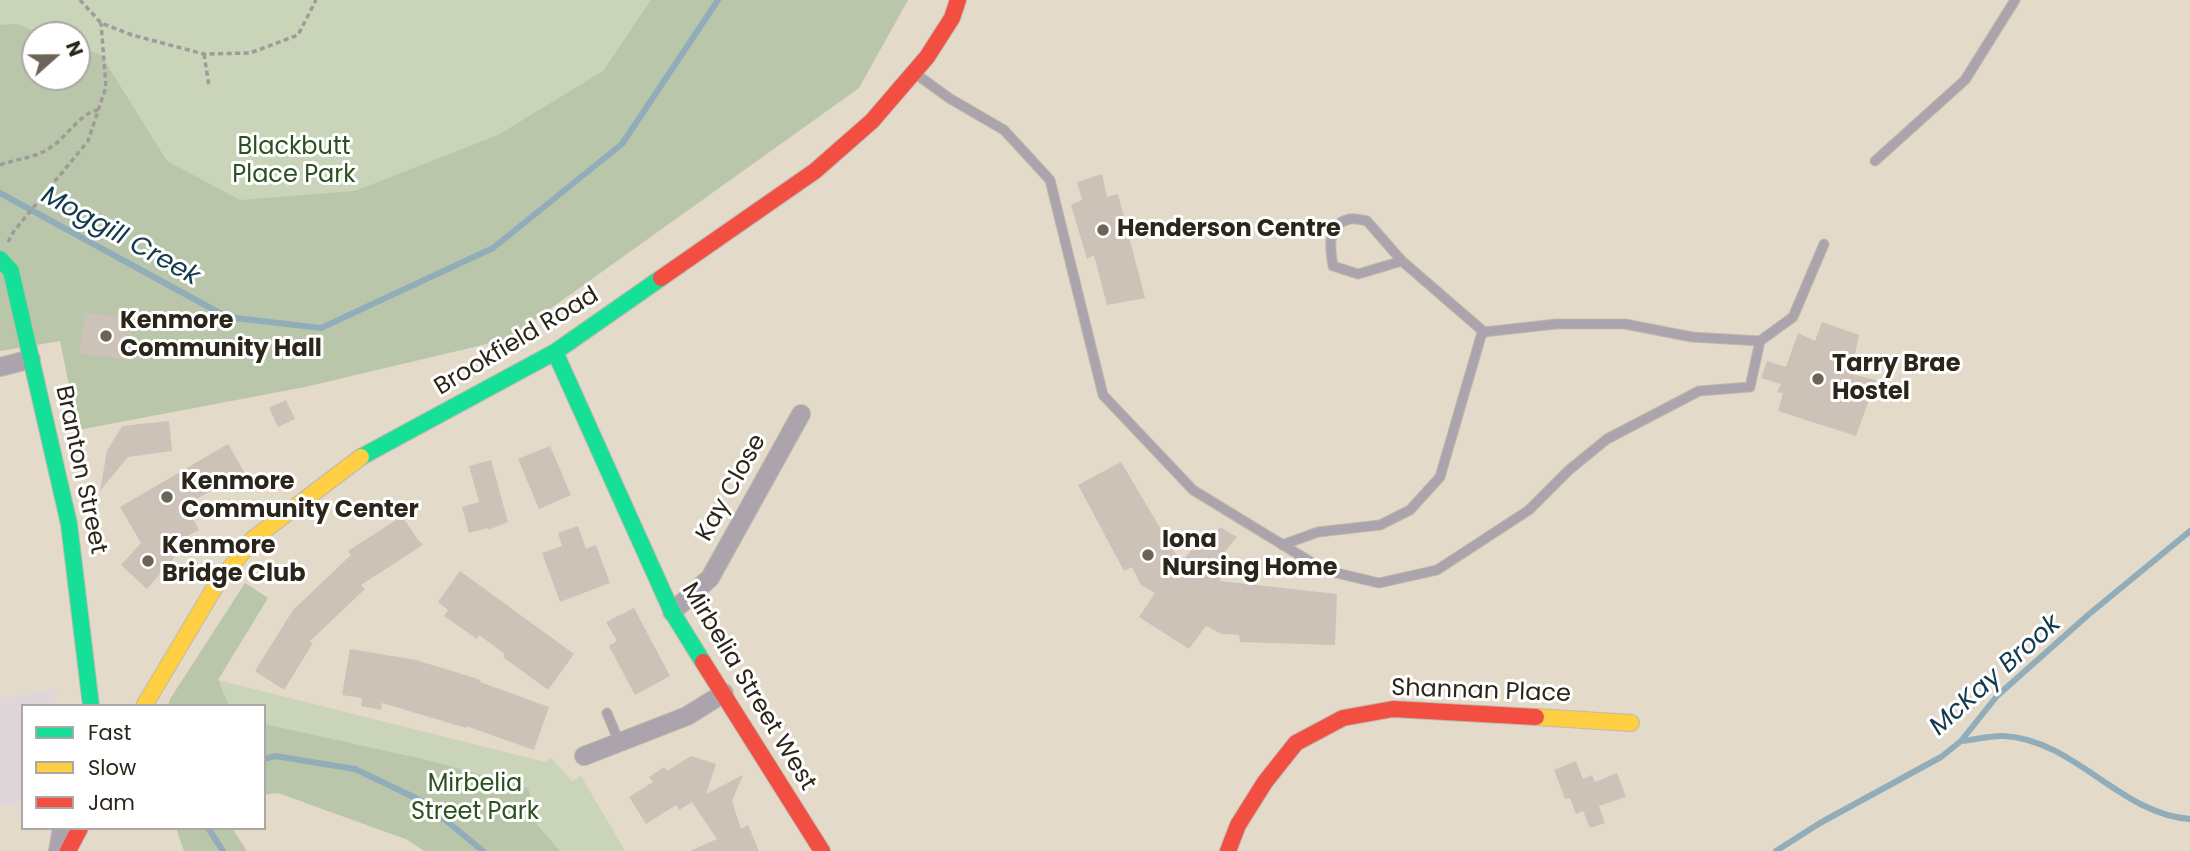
<!DOCTYPE html>
<html>
<head>
<meta charset="utf-8">
<style>
  body { margin:0 }
  #map { position:relative; width:2190px; height:851px; overflow:hidden; background:#e4dac9; font-family:Poppins,sans-serif }
  canvas { display:block }
  .legend { position:absolute; left:21px; top:704px; width:245px; height:126px; box-sizing:border-box; background:#fff; border:2px solid #aba8a3; margin:0; padding:9px 12px; list-style:none; font-size:21px; color:#2c2519 }
  .legend li { display:flex; align-items:center; gap:14px; height:35px }
  .legend b { width:35px; border:2px solid #aba8a3 }
  .north { position:absolute; left:21px; top:21px; width:70px; height:70px; box-sizing:border-box; background:#fff; border:2px solid #aba8a3; border-radius:50%; rotate:69deg; font-size:19px; font-weight:700; line-height:28px; text-align:center; color:#2c2519 }
  .north::after { content:''; display:block; margin:auto; width:24px; height:32px; background:#6c6457; clip-path:polygon(50% 0,100% 100%,50% 72%,0 100%) }
</style>
</head>
<body>
<div id="map">
<canvas width="2190" height="851"></canvas>
<ul class="legend">
<li><b style="height:9px;background:#16e098"></b>Fast</li>
<li><b style="height:9px;background:#ffcf43"></b>Slow</li>
<li><b style="height:9px;background:#f24e42"></b>Jam</li>
</ul>
<div class="north">N</div>
</div>
<script>
const g = document.querySelector('canvas').getContext('2d');
g.lineJoin = 'round';
function paint(path, color) {
  g.fillStyle = color;
  g.fill(path, 'evenodd');
}
function stroke(path, color, width, dash) {
  g.strokeStyle = color;
  g.lineWidth = width;
  g.lineCap = dash ? 'butt' : 'round';
  g.setLineDash(dash || []);
  g.stroke(path);
}
function drawText(font, color, halo, rows, align = 'center') {
  g.font = font + ' Poppins,sans-serif';
  g.lineWidth = 6;
  g.setLineDash([]);
  g.textBaseline = 'middle';
  g.strokeStyle = halo;
  g.fillStyle = color;
  for (const [text, x, y, turn = 0] of rows) {
    g.save();
    g.translate(x, y);
    g.rotate((+turn || 0) * Math.PI / 180);
    g.textAlign = isNaN(turn) ? turn : align;
    if (halo) g.strokeText(text, 0, 0);
    g.fillText(text, 0, 0);
    g.restore();
  }
}
paint(new Path2D(`
  M57,689L55,706H23V803L0,806V699Z`), '#dfd6d9');
paint(new Path2D(`
  M0,0H718L493,248L0,193ZM35,35H77V77H35Z
  M218,680L545,762L551,758L572,781L581,776L625,851H452L264,781V706H207Z`), '#c9d4b8');
paint(new Path2D(`
  M651,0H908L859,88L508,339L305,387L78,430L60,341L0,351V25L16,24L47,35H35V77H77V46L101,55L167,161L240,200L355,191L498,135L603,71Z
  M245,583L268,598L218,680L229,706H168L170,699Z
  M264,724L431,761L528,788L538,826L560,851H424L408,840L278,793L264,795Z
  M176,828H232L247,851H184Z`), '#bac6aa');
stroke(new Path2D(`
  M0,193L227,317L321,328L493,248L622,144L718,0
  M1961,741C1975,740 1991,735 2004,736C2075,740 2120,814 2190,819
  M264,759L275,756L355,769L422,801L483,851
  M208,828L223,851
  M1776,851L1820,823L1941,757L1961,741L1997,696L2088,615L2190,531`), '#91adba', 6);
paint(new Path2D(`
  M1102,174L1107,197L1118,194L1145,298L1107,305L1094,255L1087,259L1071,205L1082,200L1077,182Z
  M85,313L133,318L129,359L79,354Z
  M1822,322L1859,335L1851,374L1876,380L1856,436L1778,411L1783,393L1777,392L1781,384L1761,378L1767,361L1786,367L1798,333L1815,341Z
  M286,400L295,419L278,427L269,408Z
  M169,421L172,451L128,457L100,491L107,451L122,426Z
  M228,444L244,472L186,505L199,530L165,548L175,557L147,589L121,565L141,543L120,507Z
  M550,446L571,495L539,509L518,459Z
  M491,460L508,522L488,530V528L469,533L462,507L479,502L469,466Z
  M1121,462L1181,563L1197,543L1207,544L1220,527L1237,537L1217,561L1223,569L1220,581L1337,594L1335,645L1240,642L1239,635L1222,634L1206,626L1189,649L1139,617L1155,593L1141,585L1132,567L1124,571L1078,485Z
  M402,516L418,540L423,544L421,546L361,585L365,589L309,642L313,643L284,690L255,671L293,610L351,555L348,551Z
  M578,526L586,549L596,545L610,583L560,602L542,553L562,546L558,533Z
  M460,571L574,654L548,690L503,657L505,654L479,635L477,639L444,616L448,610L438,602Z
  M634,608L670,676L635,695L609,646L617,641L606,622Z
  M350,649L416,660L481,680L480,682L549,707L534,750L466,726V728L382,703L381,710L361,706L362,698L342,695Z
  M691,756L716,764L706,794L743,775L732,801L741,829L748,825L759,851H690L717,839L692,802L679,810L676,805L646,824L629,797L653,782L649,777L664,767L667,771Z
  M1576,761L1583,779L1592,775L1595,782L1617,773L1626,797L1599,806L1605,823L1590,828L1583,811L1576,814L1570,798L1565,799L1554,770Z`), '#cdc2b7');
const lane = new Path2D(`
  M916,74L949,98L1004,130L1050,180L1103,395L1193,490L1324,570L1379,583L1437,570L1529,510L1569,470L1607,439L1699,391L1750,387L1760,341L1793,317L1824,244
  M1875,161L1965,80L2015,0
  M1402,261L1367,221C1362,220 1355,218 1350,219C1326,224 1330,248 1333,266L1358,274L1402,261L1484,332
  M1282,545L1318,532L1380,525L1410,510L1440,477L1481,336L1484,332L1556,324H1625L1692,337L1760,341
  M607,713L619,742`);
const street = new Path2D(`
  M0,367L31,359
  M672,612L710,578L801,414
  M584,756L687,716L724,693
  M58,851L62,828`);
const fast = new Path2D(`
  M0,259L11,271L69,524L91,706
  M555,352L672,612L703,662
  M361,457L555,352L661,278`);
const slow = new Path2D(`
  M144,706L215,587L253,539L361,457
  M1536,717L1631,723`);
const jam = new Path2D(`
  M661,278L815,171L872,121L927,57L952,18L958,0
  M703,662L822,851
  M68,851L80,828
  M1228,851L1238,825L1265,782L1296,743L1343,718L1393,709L1536,717`);
stroke(lane, '#c0b9ac', 11);
stroke(street, '#c0b9ac', 20);
stroke(fast, '#c0b9ac', 18);
stroke(slow, '#c0b9ac', 18);
stroke(jam, '#c0b9ac', 18);
stroke(new Path2D(`
  M80,0L101,23L132,35L204,54L250,53L298,35L316,0
  M204,54L209,86
  M0,165C18,158 34,159 51,147C67,137 80,113 98,110
  M8,242L14,231L88,141L106,87L101,23`), '#a19a9b', 3.5, [5, 3.5]);
stroke(lane, '#aca4ac', 9);
stroke(street, '#aca4ac', 18);
stroke(fast, '#16e098', 16);
stroke(slow, '#ffcf43', 16);
stroke(jam, '#f24e42', 16);
for (const [x, y, r, color] of [
  [1103,230,7,"#6c6457"],
  [106,336,7,"#6c6457"],
  [1818,379,7,"#6c6457"],
  [167,497,7,"#6c6457"],
  [1148,555,7,"#6c6457"],
  [148,561,7,"#6c6457"]
]) {
  const dot = new Path2D();
  dot.arc(x, y, r, 0, 2 * Math.PI);
  g.fillStyle = color;
  g.fill(dot);
  stroke(dot, '#fff', 2.5);
}
drawText('24px', '#2a511e', '#fff', [
  ["Blackbutt",294,148],
  ["Place Park",294,176],
  ["Mirbelia",475,785],
  ["Street Park",475,813]
]);
drawText('bold 24px', '#2c2519', '#fff', [
  ["Henderson Centre",1117,230],
  ["Kenmore",120,322],
  ["Community Hall",120,350],
  ["Tarry Brae",1832,365],
  ["Hostel",1832,393],
  ["Kenmore",181,483],
  ["Community Center",181,511],
  ["Iona",1162,541],
  ["Nursing Home",1162,569],
  ["Kenmore",162,547],
  ["Bridge Club",162,575]
], 'left');
drawText('24px', '#2c2519', '#fff', [
  ["Brookfield Road",517,342,-31],
  ["Branton Street",80,470,78],
  ["Kay Close",732,488,-61],
  ["Mirbelia Street West",748,687,59],
  ["Shannan Place",1481,692,2]
]);
drawText('italic 26px', '#12394c', '#fff', [
  ["Moggill Creek",120,237,29],
  ["McKay Brook",1996,676,-42]
]);
</script>
</body>
</html>
